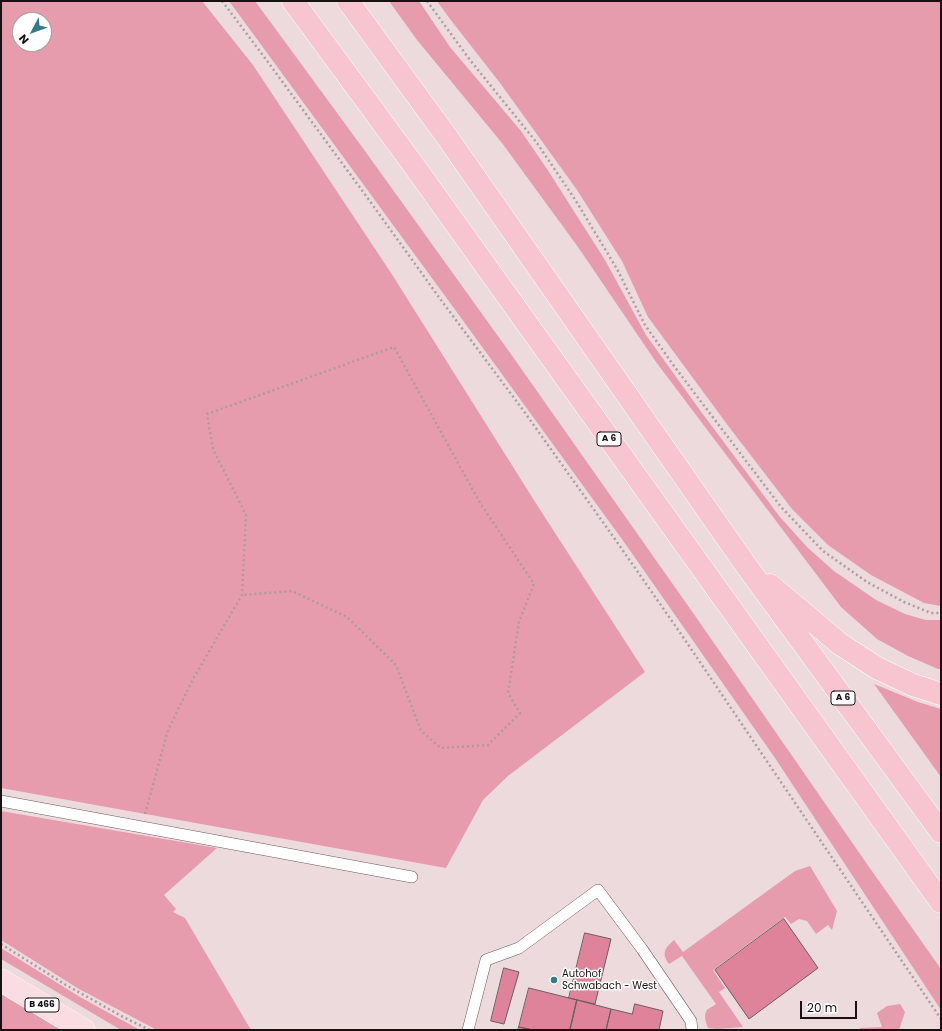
<!DOCTYPE html>
<html>
<head>
<meta charset="utf-8">
<style>
  body { margin:0 }
  #map { position:relative; width:942px; height:1031px; overflow:hidden; background:#ecdadd; font-family:Poppins,sans-serif }
  canvas { display:block }
  .frame { position:absolute; inset:0; border:2px solid #171113; pointer-events:none }
  .north { position:absolute; left:12px; top:12px; width:40px; height:40px; box-sizing:border-box; background:#fff; border:1px solid #a2a0a1; border-radius:50%; rotate:229deg; font-size:11px; font-weight:700; line-height:16px; text-align:center; color:#171113 }
  .north::after { content:''; display:block; margin:auto; width:14px; height:18px; background:#367a89; clip-path:polygon(50% 0,100% 100%,50% 72%,0 100%) }
  .scale { position:absolute; left:800px; top:1001px; width:57px; height:18px; box-sizing:border-box; border:2px solid #171113; border-top:0; padding-left:5px; font-size:12px; line-height:14px; white-space:nowrap; color:#171113; -webkit-text-stroke:3px #fff; paint-order:stroke }
</style>
</head>
<body>
<div id="map">
<canvas width="942" height="1031"></canvas>
<div class="frame"></div>
<div class="north">N</div>
<div class="scale">20 m</div>
</div>
<script>
const g = document.querySelector('canvas').getContext('2d');
g.lineJoin = 'round';
function paint(path, color) {
  g.fillStyle = color;
  g.fill(path, 'evenodd');
}
function stroke(path, color, width, dash) {
  g.strokeStyle = color;
  g.lineWidth = width;
  g.lineCap = dash ? 'butt' : 'round';
  g.setLineDash(dash || []);
  g.stroke(path);
}
function drawText(font, color, halo, rows, align = 'center') {
  g.font = font + ' Poppins,sans-serif';
  g.lineWidth = 3;
  g.setLineDash([]);
  g.textBaseline = 'middle';
  g.strokeStyle = halo;
  g.fillStyle = color;
  for (const [text, x, y, turn = 0] of rows) {
    g.save();
    g.translate(x, y);
    g.rotate((+turn || 0) * Math.PI / 180);
    g.textAlign = isNaN(turn) ? turn : align;
    if (halo) g.strokeText(text, 0, 0);
    g.fillText(text, 0, 0);
    g.restore();
  }
}
paint(new Path2D(`
  M1,1H202L253,65L393,276L537,505L645,672L508,776L483,800L446,868L1,788ZM20,20H44V44H20Z
  M229,1H255L365,151L513,357L698,620L867,864L941,969V1010L775,758L624,542L448,300Z
  M389,1H419L450,47L521,131L547,169L605,260L646,335L702,413L780,517L808,548L834,571L876,600L905,614L926,620H941V669H938L908,656L877,639L841,607L656,362L578,247L502,143L417,40Z
  M437,1H941V606L924,603L871,575L828,545L792,509L729,427L648,317L622,261L577,190L500,83L450,19Z
  M874,684L918,702L941,709V777Z
  M1,811L217,848L164,895L176,909L173,912L185,918L251,1030H157L79,989L1,940Z
  M810,866L837,911L832,930L828,925L816,934L807,921L799,919L791,924L785,917L713,970L725,988L719,992L743,1027L717,1029L708,1028C706,1023 703,1015 707,1010C709,1008 714,1006 716,1004L682,956L669,964C661,953 665,948 674,940L683,952L795,871Z
  M1,948L80,997L140,1030H121L1,959Z
  M1,994L61,1030H1Z
  M900,1004L905,1012L899,1030H860V1028L882,1027L877,1013L887,1006Z`), '#e79cad');
const building = new Path2D(`
  M784,919L818,968L749,1019L715,970Z
  M585,933L611,939L595,1004L569,998Z
  M504,968L519,972L504,1024L491,1021Z
  M529,988L577,1000L570,1030H533L519,1027Z
  M577,1000L611,1009L606,1030H570Z
  M635,1004L663,1011L659,1030H606L611,1009L632,1014Z
  M519,1027L533,1030H518Z`);
paint(building, '#de8399');
stroke(building, '#6c5d60', 1);
const service = new Path2D(`
  M1,801L412,877
  M468,1030L486,960L519,948L598,890L642,949L691,1021L692,1030`);
const primary = new Path2D(`
  M1,980L84,1030`);
const motorway = new Path2D(`
  M293,1L412,163L941,902
  M348,1L447,137L745,564L941,832
  M770,585L840,644L877,668L913,685L941,694`);
stroke(service, '#6b5b5e', 12);
stroke(primary, '#fff', 23);
stroke(motorway, '#fff', 23);
stroke(new Path2D(`
  M222,1L265,58L369,200L441,300L523,410L617,542L683,637L941,1019
  M427,1L470,60L537,143L576,201L617,269L645,325L674,366L781,507L823,551L867,582L904,602L931,613H941
  M145,814L168,730L193,679L242,595L246,515L213,449L207,414L394,347L479,501L534,584L519,622L508,693L520,713L488,745L441,748L421,731L396,665L347,617L292,591L242,595
  M1,944L66,985L125,1018L150,1030`), '#aa9c9f', 2.5, [2, 3]);
stroke(service, '#fff', 11);
stroke(primary, '#fadce3', 22);
stroke(motorway, '#f7c5d0', 22);
for (const [x, y, r, color] of [
  [554,980,4,"#367a89"]
]) {
  const dot = new Path2D();
  dot.arc(x, y, r, 0, 2 * Math.PI);
  g.fillStyle = color;
  g.fill(dot);
  stroke(dot, '#fff', 1.5);
}
for (const [x, y, w] of [
  [609,439,24],
  [843,698,24],
  [42,1005,34]
]) {
  const box = new Path2D();
  box.roundRect(x - w / 2, y - 7, w, 14, 3);
  g.fillStyle = '#fff';
  g.fill(box);
  stroke(box, '#171113', 1);
}
drawText('bold 9px', '#171113', null, [
  ["A 6",609,439],
  ["A 6",843,698],
  ["B 466",42,1005]
]);
drawText('10px', '#171113', '#fff', [
  ["Autohof",562,974],
  ["Schwabach - West",562,986]
], 'left');
</script>
</body>
</html>
